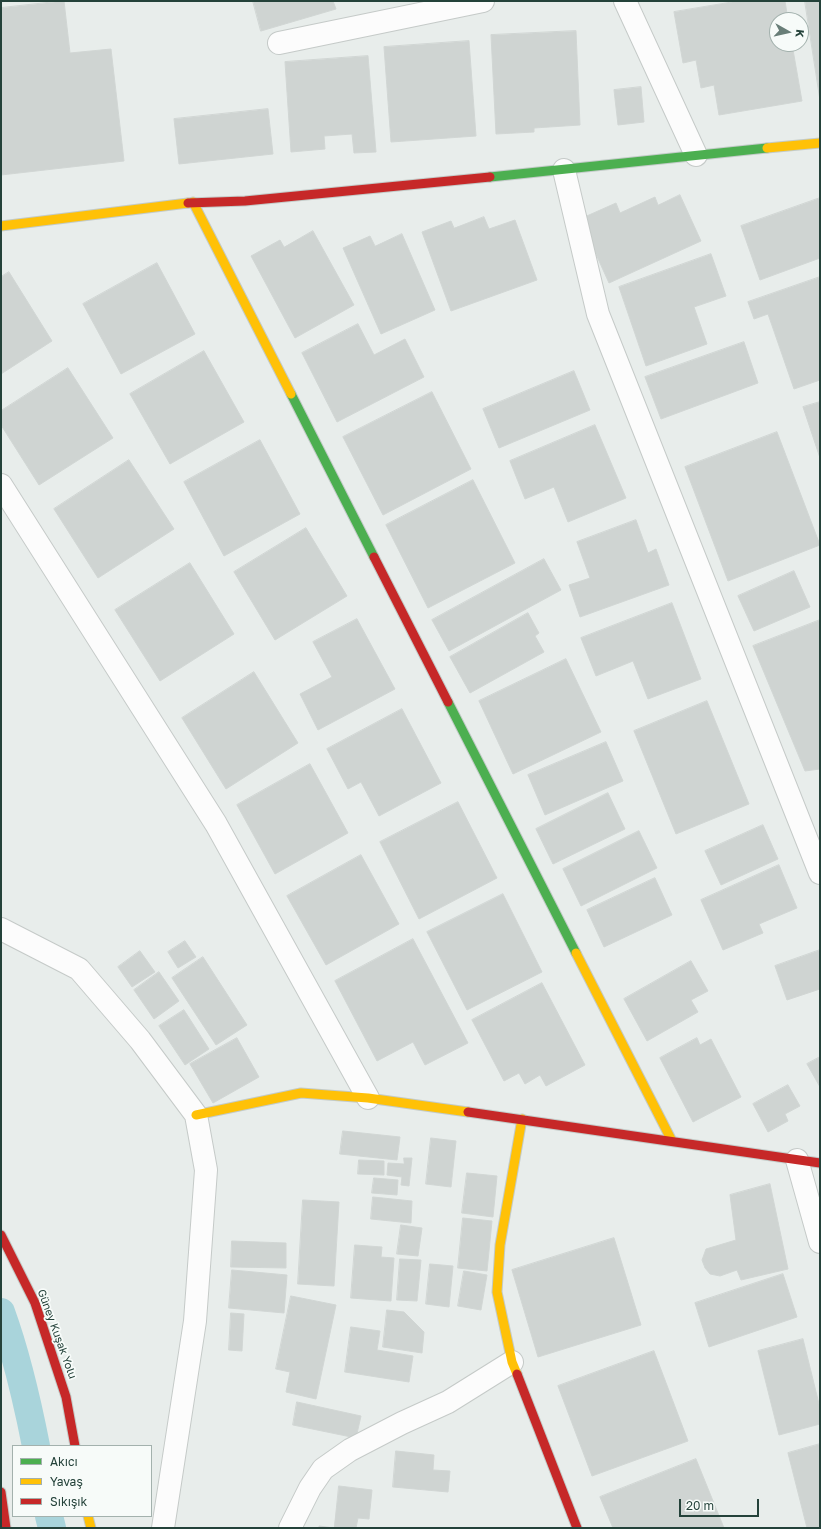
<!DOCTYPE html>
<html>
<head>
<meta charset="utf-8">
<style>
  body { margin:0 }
  #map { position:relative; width:821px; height:1529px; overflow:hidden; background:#e8edeb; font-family:"Golos Text",sans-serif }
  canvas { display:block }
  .frame { position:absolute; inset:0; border:2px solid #24423a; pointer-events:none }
  .legend { position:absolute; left:12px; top:1445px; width:140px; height:72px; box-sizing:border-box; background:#f7fbf9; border:1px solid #a3b1ad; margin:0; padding:5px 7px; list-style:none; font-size:12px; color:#24423a }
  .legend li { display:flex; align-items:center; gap:8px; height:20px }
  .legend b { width:20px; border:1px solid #a3b1ad }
  .north { position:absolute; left:769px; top:12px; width:40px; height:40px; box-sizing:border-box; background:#f7fbf9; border:1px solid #a3b1ad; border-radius:50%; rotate:98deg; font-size:11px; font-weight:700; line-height:16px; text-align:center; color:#24423a }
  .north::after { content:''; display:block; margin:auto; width:14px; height:18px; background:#697e78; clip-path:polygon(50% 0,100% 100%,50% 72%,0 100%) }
  .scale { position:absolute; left:679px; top:1499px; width:80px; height:18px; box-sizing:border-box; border:2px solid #24423a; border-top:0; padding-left:5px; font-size:12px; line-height:14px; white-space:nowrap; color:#24423a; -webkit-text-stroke:3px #f7fbf9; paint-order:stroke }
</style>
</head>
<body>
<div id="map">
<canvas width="821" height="1529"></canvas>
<div class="frame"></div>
<ul class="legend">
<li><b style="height:5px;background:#4caf50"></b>Akıcı</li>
<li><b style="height:5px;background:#ffc107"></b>Yavaş</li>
<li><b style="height:5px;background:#c62828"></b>Sıkışık</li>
</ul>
<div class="north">K</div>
<div class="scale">20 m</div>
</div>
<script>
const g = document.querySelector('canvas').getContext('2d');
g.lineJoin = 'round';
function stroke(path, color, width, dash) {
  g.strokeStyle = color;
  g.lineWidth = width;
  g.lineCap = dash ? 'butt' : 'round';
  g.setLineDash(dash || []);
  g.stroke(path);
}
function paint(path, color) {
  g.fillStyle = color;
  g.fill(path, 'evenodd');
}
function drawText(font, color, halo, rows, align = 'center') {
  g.font = font + ' "Golos Text",sans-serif';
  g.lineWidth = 3.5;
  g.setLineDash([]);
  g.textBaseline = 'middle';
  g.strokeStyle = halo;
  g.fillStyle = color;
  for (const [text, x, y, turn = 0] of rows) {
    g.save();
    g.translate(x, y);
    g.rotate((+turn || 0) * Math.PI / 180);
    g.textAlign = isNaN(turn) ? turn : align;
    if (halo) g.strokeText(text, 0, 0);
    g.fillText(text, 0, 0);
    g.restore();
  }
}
stroke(new Path2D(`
  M1,1312C17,1356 27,1400 36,1446
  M49,1516L52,1528`), '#a9d4db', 28);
const building = new Path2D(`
  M64,1L70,53L111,49L124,161L1,175V8Z
  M253,1H333L336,9L261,31Z
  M738,1H785L788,20H777V44H792L802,101L719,115L714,85L701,88L696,60L683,63L674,12Z
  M805,1H820V100Z
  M576,31L580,125L534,128V132L496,134L491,35Z
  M469,41L476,136L391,142L384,47Z
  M368,56L376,152L354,153L352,134L324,136L325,149L291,152L285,62Z
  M641,87L644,122L618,125L614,90Z
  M268,109L273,154L179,164L174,119Z
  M680,195L701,241L609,283L580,219L616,203L620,213L655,197L658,205Z
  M820,198V258L760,280L741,226Z
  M484,217L489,229L515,220L537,280L451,311L422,232L451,221L454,228Z
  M313,231L354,305L295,338L251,256L280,240L284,247Z
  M402,234L435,310L381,334L343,248L370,236L375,246Z
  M711,254L726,296L694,307L707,344L646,366L619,287Z
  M157,263L195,334L121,374L83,304Z
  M9,272L52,341L1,374V277Z
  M820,277V380L794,389L768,314L754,319L748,302Z
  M358,324L374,355L405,339L424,377L337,422L302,353Z
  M744,342L758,383L661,419L645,377Z
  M204,351L244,422L170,464L130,394Z
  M68,368L113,438L39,485L1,425V411Z
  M574,371L590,410L499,448L483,409Z
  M432,392L471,469L383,515L343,437Z
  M820,402V458L803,407Z
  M595,425L626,498L568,522L554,487L525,499L510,461Z
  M777,432L820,545L728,581L685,467Z
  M260,440L300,514L224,556L184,482Z
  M129,460L174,529L98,578L54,509Z
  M473,480L515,563L428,608L386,525Z
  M636,520L648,553L656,549L669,585L580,617L569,585L590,578L577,542Z
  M306,528L347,596L275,640L234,572Z
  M544,559L561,590L449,651L432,620Z
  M190,563L234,634L160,681L115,610Z
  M794,571L810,607L754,631L738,596Z
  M672,603L701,679L648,699L633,661L596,676L581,638Z
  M528,613L539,633L535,636L544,652L470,693L450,657Z
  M357,619L395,689L318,730L300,694L332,677L313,642Z
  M820,620V769L805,771L753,646Z
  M566,659L601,732L513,774L479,701Z
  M254,672L298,743L226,789L182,718Z
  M707,701L749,804L676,834L634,731Z
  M402,709L441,783L379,816L361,782L348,789L327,749Z
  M606,742L623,781L545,815L528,775Z
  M310,764L348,833L275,874L237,805Z
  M608,793L625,829L553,864L536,829Z
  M458,802L497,878L419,919L380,842Z
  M763,825L778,859L721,885L705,851Z
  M639,831L657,868L581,906L563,869Z
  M361,855L399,924L326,965L287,896Z
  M779,865L797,908L759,924L763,933L723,950L701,900Z
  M655,878L672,915L604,947L587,910Z
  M503,894L542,972L467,1010L427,932Z
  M413,939L468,1043L425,1065L413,1042L377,1061L335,981Z
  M185,941L196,957L178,968L168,952Z
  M820,950V989L787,1000L775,966Z
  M140,951L155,972L132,987L118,967Z
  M203,957L247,1025L216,1045L172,978Z
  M691,961L708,991L691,1000L698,1012L647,1041L624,999Z
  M159,972L179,1001L154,1019L134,990Z
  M542,983L585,1065L546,1086L540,1075L525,1084L519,1073L504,1081L472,1020Z
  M184,1010L209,1049L185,1065L159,1026Z
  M237,1038L259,1077L213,1103L190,1064Z
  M697,1038L700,1045L711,1039L741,1097L693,1122L660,1058Z
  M820,1057V1087L807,1064Z
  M788,1085L800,1106L785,1114L788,1121L768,1132L753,1104Z
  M343,1131L400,1137L397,1160L340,1154Z
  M431,1138L456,1141L451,1187L426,1184Z
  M404,1158H412L409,1186L401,1185L402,1177L387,1175L388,1163L404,1164Z
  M359,1160L384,1161V1175L358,1174Z
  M467,1173L497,1176L493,1217L462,1213Z
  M374,1178L398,1180L397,1195L372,1193Z
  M770,1184L788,1269L741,1280L737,1270L720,1276L710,1274L705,1268L702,1260L706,1249L736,1240L730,1195Z
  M373,1197L412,1201L411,1223L371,1219Z
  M303,1200L339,1202L334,1286L298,1284Z
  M463,1218L492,1221L487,1271L458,1268Z
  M401,1225L422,1228L418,1256L397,1254Z
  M614,1238L641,1325L538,1357L512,1270Z
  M232,1241L286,1243V1268L231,1267Z
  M355,1245L382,1247L381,1257L394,1258L391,1301L351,1298Z
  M400,1259L421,1260L417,1301L397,1300Z
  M430,1264L453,1266L449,1307L426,1304Z
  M232,1270L287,1275L284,1313L229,1308Z
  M464,1271L487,1275L481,1310L458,1306Z
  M783,1274L797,1317L709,1347L695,1303Z
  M291,1296L336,1305L316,1399L286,1392L290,1372L276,1369Z
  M387,1310L404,1312L424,1332L422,1353L383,1347Z
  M231,1313L244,1314L242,1351L229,1350Z
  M351,1327L380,1331L377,1350L413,1356L409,1382L345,1372Z
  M803,1339L820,1408V1424L779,1435L758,1351Z
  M654,1351L688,1441L592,1476L558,1386Z
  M297,1402L361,1416L356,1438L293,1425Z
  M820,1444V1528H807L788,1453Z
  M396,1451L434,1455L433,1470L450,1471L448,1492L393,1487Z
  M696,1459L724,1528H613L600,1497Z
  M339,1486L372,1490L369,1519L358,1518L356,1528H319V1526L334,1528Z`);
paint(building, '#cfd4d2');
stroke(building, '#d1d6d4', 1);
const street = new Path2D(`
  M625,1L696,155
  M279,43L483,1
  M564,170L598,314L820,873
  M1,485L216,824L368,1098
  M1,929L79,969L140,1040L196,1115L206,1170L195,1321L163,1528
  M797,1160L820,1242
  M290,1528L310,1488L323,1469L350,1450L402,1423L448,1402L512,1362`);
const fast = new Path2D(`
  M490,177L767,148
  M291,394L374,557
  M448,702L576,953`);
const slow = new Path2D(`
  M767,148L820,143
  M193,202L291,394
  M1,226L188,203
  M576,953L672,1141
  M196,1115L301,1093L368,1098L468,1112
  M517,1374L512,1362L497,1292L500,1245L522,1119
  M88,1516L91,1528`);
const jam = new Path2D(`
  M188,203L245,201L490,177
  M374,557L448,702
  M468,1112L820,1163
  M1,1235L35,1303L66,1397L75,1446
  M517,1374L577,1528
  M1,1492L6,1528`);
stroke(street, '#c5cac8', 24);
stroke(fast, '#c3cbc8', 11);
stroke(slow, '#c3cbc8', 11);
stroke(jam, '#c3cbc8', 11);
stroke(street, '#fcfcfc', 22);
stroke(fast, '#4caf50', 9);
stroke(slow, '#ffc107', 9);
stroke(jam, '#c62828', 9);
drawText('11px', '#24423a', '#f7fbf9', [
  ["Güney Kuşak Yolu",57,1334,70]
]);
</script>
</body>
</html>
